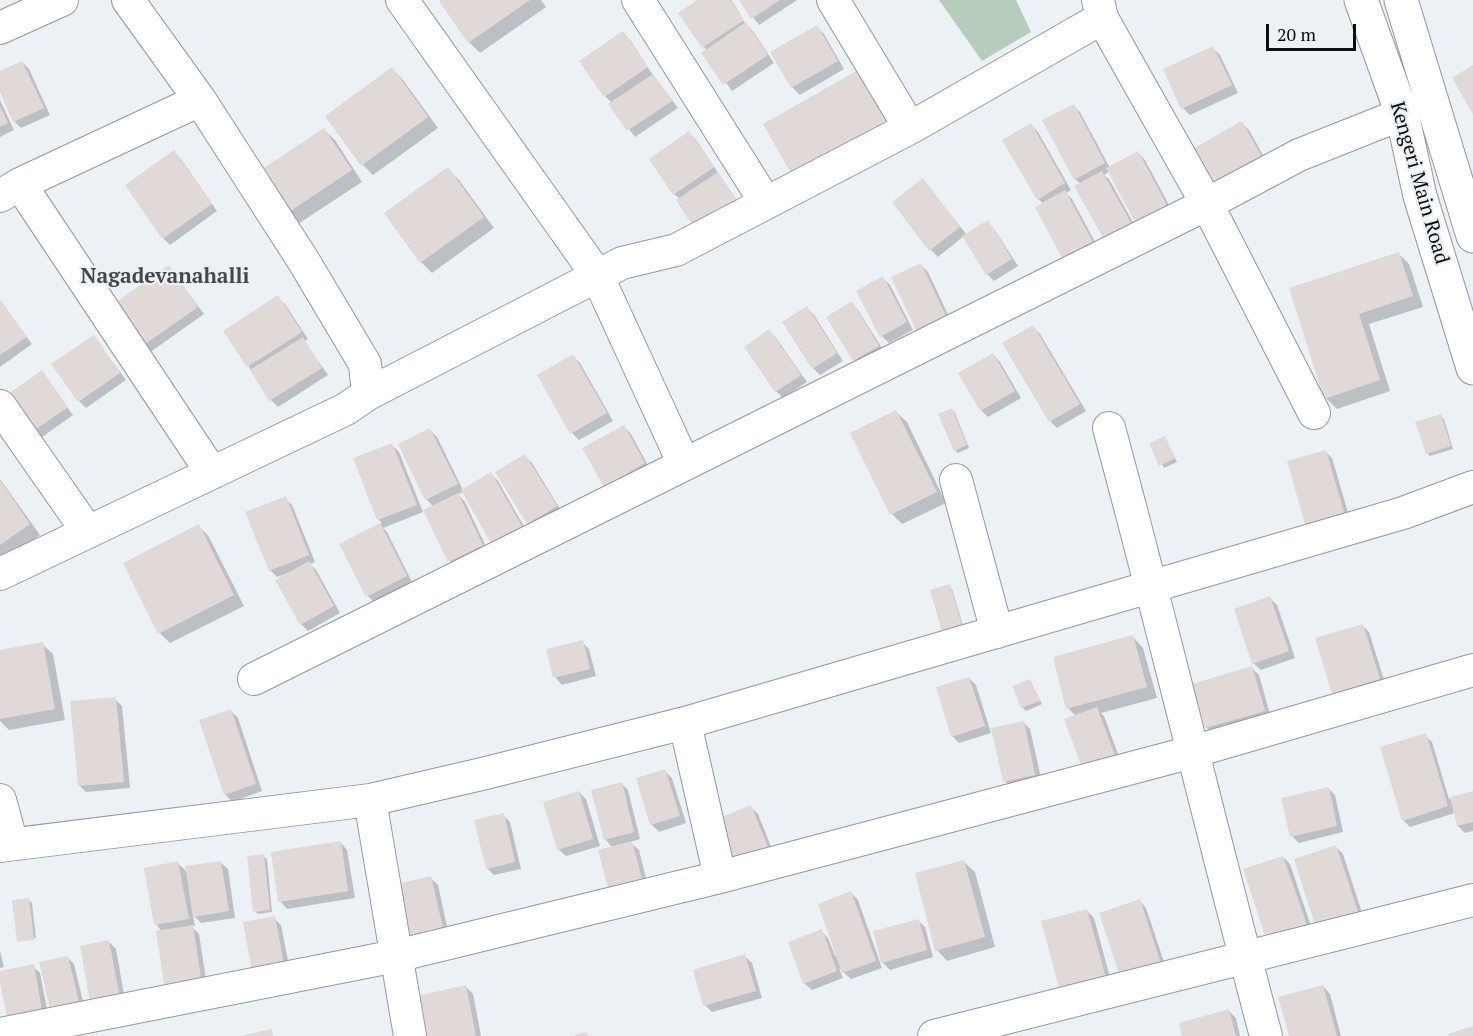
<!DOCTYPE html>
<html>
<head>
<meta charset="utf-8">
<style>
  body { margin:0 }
  #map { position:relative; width:1473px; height:1036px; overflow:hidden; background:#ecf1f6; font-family:"PT Serif",serif }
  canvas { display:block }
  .scale { position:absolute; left:1266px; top:24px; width:90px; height:27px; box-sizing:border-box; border:3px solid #0d0e10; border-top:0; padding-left:8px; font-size:18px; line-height:21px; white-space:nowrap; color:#0d0e10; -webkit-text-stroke:4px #ecf1f6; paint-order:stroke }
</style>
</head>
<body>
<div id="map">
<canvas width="1473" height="1036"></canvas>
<div class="scale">20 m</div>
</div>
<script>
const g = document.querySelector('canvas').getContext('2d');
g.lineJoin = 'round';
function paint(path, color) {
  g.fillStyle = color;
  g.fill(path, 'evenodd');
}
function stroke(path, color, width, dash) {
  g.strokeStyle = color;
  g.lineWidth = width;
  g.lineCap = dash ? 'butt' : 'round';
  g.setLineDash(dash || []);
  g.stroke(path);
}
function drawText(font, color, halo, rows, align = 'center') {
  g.font = font + ' "PT Serif",serif';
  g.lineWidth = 4.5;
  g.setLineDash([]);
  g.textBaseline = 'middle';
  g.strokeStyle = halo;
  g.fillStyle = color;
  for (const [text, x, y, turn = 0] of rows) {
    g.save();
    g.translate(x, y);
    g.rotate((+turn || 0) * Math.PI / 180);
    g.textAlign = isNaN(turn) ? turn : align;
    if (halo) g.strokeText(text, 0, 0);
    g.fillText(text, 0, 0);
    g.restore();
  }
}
paint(new Path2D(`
  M939,0H1016L1031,32L982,61Z`), '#b7ccbb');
paint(new Path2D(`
  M443,0H541L546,7L480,53L469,42Z
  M700,0H731L741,15L740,13L738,15L753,31L774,63L732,91L704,53L707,51L704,47Z
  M740,0H797L759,25Z
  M817,27L824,34L844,69L800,95L793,88L772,53Z
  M623,33L630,40L653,75L678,108L635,137L610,104L612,103L605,96Z
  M1213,48L1220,55L1238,93L1190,115L1183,108Z
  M22,62L29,69L50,115L21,128L14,121L0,88V72Z
  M392,69L403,80L438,128L373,175L363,165Z
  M0,100L14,130L0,137Z
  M1073,105L1080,112L1110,168L1138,153L1145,160L1175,216L1109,172L1104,175L1109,179L1140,235L1075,179Z
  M1242,123L1249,130L1268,164L1222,190Z
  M1031,125L1038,132L1071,190L1066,193L1072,199L1101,253L1038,199Z
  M324,130L335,140L362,182L298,224L287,213Z
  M689,133L696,140L746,214L680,199L674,194Z
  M174,152L181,159L217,211L170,245L163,238Z
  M448,169L459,180L494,228L432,273L421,262Z
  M923,180L967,235L987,222L994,229L1018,266L994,281L987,274L964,236L938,257L931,250Z
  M1398,253L1409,264L1423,307L1369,324L1390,391L1337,409L1326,398L1291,288Z
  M921,265L928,272L952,323L924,336L917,329Z
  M169,267L204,314L149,353L142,346Z
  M883,278L890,285L913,330L889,343L882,336L858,291Z
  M278,297L285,304L308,339L304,341L328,375L278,407L271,400L225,331Z
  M0,301L32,344L0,367Z
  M851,303L858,310L885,353L861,367L854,360L828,317Z
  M807,308L814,315L843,361L820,375L813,368Z
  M1033,327L1040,334L1086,411L1057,428L1050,421L1004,344Z
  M769,331L776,338L807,382L783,398L776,391L746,347Z
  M94,337L126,380L86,408L79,401Z
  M993,354L1000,362L1021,398L988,417L981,410Z
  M573,356L580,363L613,421L579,440L572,433Z
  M42,372L73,415L35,442L28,435Z
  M951,409L955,413L969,448L958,453L955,450Z
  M896,412L907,422L946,503L902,524L892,514Z
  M1440,415L1444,419L1453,449L1430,456L1427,453Z
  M624,427L631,434L651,471L612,493L605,486Z
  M430,430L437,437L463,490L491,474L498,481L530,537L463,492L458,494L465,502L489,553L457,568L450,561L425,510L433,506L426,499Z
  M1165,438L1177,462L1164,468L1151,444Z
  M392,445L399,452L423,512L383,528L387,532L413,584L375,603L368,596L341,544L382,523L379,520L355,459Z
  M1325,451L1332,458L1352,526L1308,530Z
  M525,456L532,463L563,514L535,530L528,523Z
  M0,479L40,535L0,563Z
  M285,498L292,505L315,562L310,564L316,570L340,613L308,631L301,624L286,574L277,577L270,570Z
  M199,526L209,537L244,606L170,643L160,633Z
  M949,586L952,589L964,629L932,591Z
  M1270,598L1277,605L1295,658L1261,670L1253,663Z
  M1362,625L1369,632L1386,686L1340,700L1333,693Z
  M1133,637L1143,648L1157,698L1101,713L1104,716L1122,765L1068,708Z
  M582,642L589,649L596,676L562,685L555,677Z
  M42,644L53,654L65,720L9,730L0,721V651Z
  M1252,668L1259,675L1271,718L1213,735L1206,727Z
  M969,678L976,685L991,733L959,743L952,736Z
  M1030,680L1042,704L1026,711L1022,707Z
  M115,699L122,706L130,788L86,792L79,785Z
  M231,711L238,718L262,791L232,802L225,794Z
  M1023,722L1030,729L1042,782L1012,788L1005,781Z
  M1425,735L1432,742L1449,799L1473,793V831L1465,833L1458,826L1455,813L1410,827L1403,820Z
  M665,771L672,778L686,823L659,832L652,825L638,779Z
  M621,783L628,790L640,839L630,842L639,850L649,890L605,839Z
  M1328,788L1335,795L1343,832L1299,843L1292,836Z
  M579,792L586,799L600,846L566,856L558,849Z
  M750,807L758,814L776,859L744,873Z
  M503,815L510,822L521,869L494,875L487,868Z
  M340,842L347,850L355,898L287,909L280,901Z
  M1336,847L1343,854L1364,919L1324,932Z
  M263,856L267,859L272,912L258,914L255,911Z
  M1283,857L1290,864L1314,935L1275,948Z
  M220,862L228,869L235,918L201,923L193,915L195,926H191L199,934L208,992L156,924L178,863L187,872Z
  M964,862L975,872L995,947L947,961L937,950Z
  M431,878L438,885L450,940L395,886Z
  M851,893L858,900L882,968L851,979L839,968L843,978L812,990L804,983L821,931L828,938L835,956L838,955Z
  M29,900L32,903L36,938L19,940Z
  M1139,900L1146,908L1168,974L1129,987Z
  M1087,911L1094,918L1112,985L1043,922Z
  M274,918L281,925L290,971L260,976Z
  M918,920L925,927L933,957L890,970L883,963L875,932Z
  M109,942L116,949L127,1011L99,1016Z
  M0,951L4,967L0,968Z
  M745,956L752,963L762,998L712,1012L705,1005Z
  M67,957L74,964L88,1022L41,964Z
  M33,966L40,973L51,1030L0,972Z
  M1323,986L1330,994L1341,1036H1291Z
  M466,987L473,994L481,1036H427Z
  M1229,1011L1236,1018L1240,1036H1184Z`), '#0003');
paint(new Path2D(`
  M441,0H530L468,43L439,1Z
  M697,0H730L744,20L702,48L678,13Z
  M739,0H780L751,19Z
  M746,22L768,55L723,85L701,53Z
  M817,25L838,61L791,88L770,52Z
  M623,31L648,67L604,97L579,61Z
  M1213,46L1232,85L1181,109L1163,69Z
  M22,61L44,108L13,122L0,92V71Z
  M1473,65V114L1452,78Z
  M392,67L428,117L361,166L325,116Z
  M858,70L888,123L793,177L763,124Z
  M653,74L672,101L627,131L608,104Z
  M1074,104L1105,163L1074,180L1042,120Z
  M0,106L8,123L0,127Z
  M1242,121L1262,157L1214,184L1194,148Z
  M1031,123L1065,183L1037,200L1002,140Z
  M324,128L352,170L286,214L258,172Z
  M689,131L714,167L673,195L649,159Z
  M174,150L212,204L162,239L125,185Z
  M1138,151L1169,209L1137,226L1106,168Z
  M448,167L484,217L420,263L384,213Z
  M1102,171L1134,228L1106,243L1074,186Z
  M718,172L740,206L698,234L676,200Z
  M923,178L960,227L929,251L892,202Z
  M1065,190L1095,246L1064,262L1035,207Z
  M988,220L1012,259L986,275L962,236Z
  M1399,252L1413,296L1359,314L1380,380L1324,399L1289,288Z
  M921,263L946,316L916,330L891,277Z
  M169,265L198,307L141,347L112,305Z
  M883,276L907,322L880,337L856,291Z
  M278,295L302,332L247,367L223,331Z
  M0,299L27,337L0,355Z
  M852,301L879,346L853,361L826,317Z
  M807,306L837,353L812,369L782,322Z
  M1033,325L1080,404L1049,422L1002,343Z
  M769,329L801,375L775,392L744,347Z
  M94,335L120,373L78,402L51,364Z
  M303,337L322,368L269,401L250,370Z
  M993,353L1015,391L980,411L958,373Z
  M573,354L607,413L570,434L537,375Z
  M42,370L68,407L26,436L1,399Z
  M952,408L967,445L954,451L938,414Z
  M896,410L937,492L890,515L850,433Z
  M1441,414L1451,446L1426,454L1415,422Z
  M624,425L645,463L604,487L582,448Z
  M430,428L458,484L425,500L398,444Z
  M1165,436L1175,458L1159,466L1149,443Z
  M392,443L417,505L377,520L353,458Z
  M1326,450L1346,519L1307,531L1287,461Z
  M525,454L557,506L527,524L495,472Z
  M491,472L524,530L493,547L461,490Z
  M0,480L30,524L0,545Z
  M458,493L483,545L448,562L423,510Z
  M286,496L309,555L269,571L245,512Z
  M380,523L407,576L366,597L339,544Z
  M199,524L234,595L158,634L123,563Z
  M309,561L334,606L300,625L275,580Z
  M950,584L962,626L942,632L930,590Z
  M1270,596L1289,651L1252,664L1234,609Z
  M1363,624L1380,679L1332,694L1315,638Z
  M1133,635L1147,687L1066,709L1053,657Z
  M583,640L590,669L553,678L546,649Z
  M43,642L55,709L0,719V650Z
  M1252,666L1265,711L1205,728L1192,684Z
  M969,677L985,726L951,737L936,687Z
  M1030,679L1040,701L1021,708L1012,686Z
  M116,697L124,782L78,786L70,701Z
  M1097,707L1116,758L1083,770L1064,719Z
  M231,709L256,784L224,795L199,720Z
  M1024,721L1035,775L1003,782L991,728Z
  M1426,733L1448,806L1402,821L1380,747Z
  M665,769L680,816L650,825L636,778Z
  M622,782L634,832L604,840L591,790Z
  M1329,787L1337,826L1290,837L1281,798Z
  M579,791L593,839L557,850L543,802Z
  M1473,791V822L1457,826L1450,797Z
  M751,805L770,852L736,866L717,819Z
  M504,813L515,862L486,869L474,820Z
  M341,841L348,891L278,902L271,852Z
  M632,841L643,883L609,892L598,850Z
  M1336,845L1358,912L1315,925L1294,859Z
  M264,854L270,910L253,912L247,856Z
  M1283,856L1308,928L1267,942L1243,869Z
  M964,860L985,937L935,951L915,873Z
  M178,861L189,919L154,925L144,868Z
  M221,861L229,911L193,917L185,866Z
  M431,876L444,933L406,942L393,885Z
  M851,891L876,961L842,973L818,904Z
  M29,898L34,940L17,942L12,900Z
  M1140,899L1162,967L1121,980L1099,913Z
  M1087,909L1106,978L1060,991L1041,921Z
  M275,916L284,964L252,970L243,922Z
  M919,919L927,950L881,963L873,931Z
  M193,925L202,985L165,990L156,931Z
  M822,929L837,971L803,984L788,942Z
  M109,940L121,1004L91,1009L80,946Z
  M745,954L756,991L703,1006L693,970Z
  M68,956L82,1015L53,1022L39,962Z
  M34,964L44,1023L9,1029L0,982V971Z
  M466,985L476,1036H426L417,996Z
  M1323,985L1337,1036H1289L1278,997Z
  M1229,1009L1236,1036H1182L1179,1023Z
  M1473,1026V1036H1449L1448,1034Z
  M272,1029L273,1036H244V1035Z
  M587,1032L588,1036H574V1035Z`), '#e1d9d8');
const street = new Path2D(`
  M402,0L597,275L684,464
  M638,0L766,203
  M833,0L910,128
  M1098,0L1102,18L1207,204L1314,413
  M0,28L62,0
  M20,184L212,473
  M0,196L20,184L200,100
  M368,394L622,263L676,250L910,128L1102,18
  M0,406L88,532
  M1109,428C1164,630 1212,834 1266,1036
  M956,480L997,632
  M0,574L346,409L368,394L365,364L303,260L200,100L128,0
  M254,679L1207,204L1299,155L1402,114
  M685,723L720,877
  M0,800L12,844
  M370,800L410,1036
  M0,846L370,800L486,773L685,723L1403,513L1473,487
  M0,1034L396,956L720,877L1192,752L1473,670
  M934,1036L1473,900`);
const primary = new Path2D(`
  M1361,0L1402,114L1420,196L1473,368
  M1401,0L1473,236`);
stroke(street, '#95999e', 34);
stroke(primary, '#95999e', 35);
stroke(street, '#fff', 32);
stroke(primary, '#fff', 33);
drawText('20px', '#0d0e10', '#ecf1f6', [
  ["Kengeri Main Road",1419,183,74]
]);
drawText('bold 21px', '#44474c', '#ecf1f6', [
  ["Nagadevanahalli",165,277]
]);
</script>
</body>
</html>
